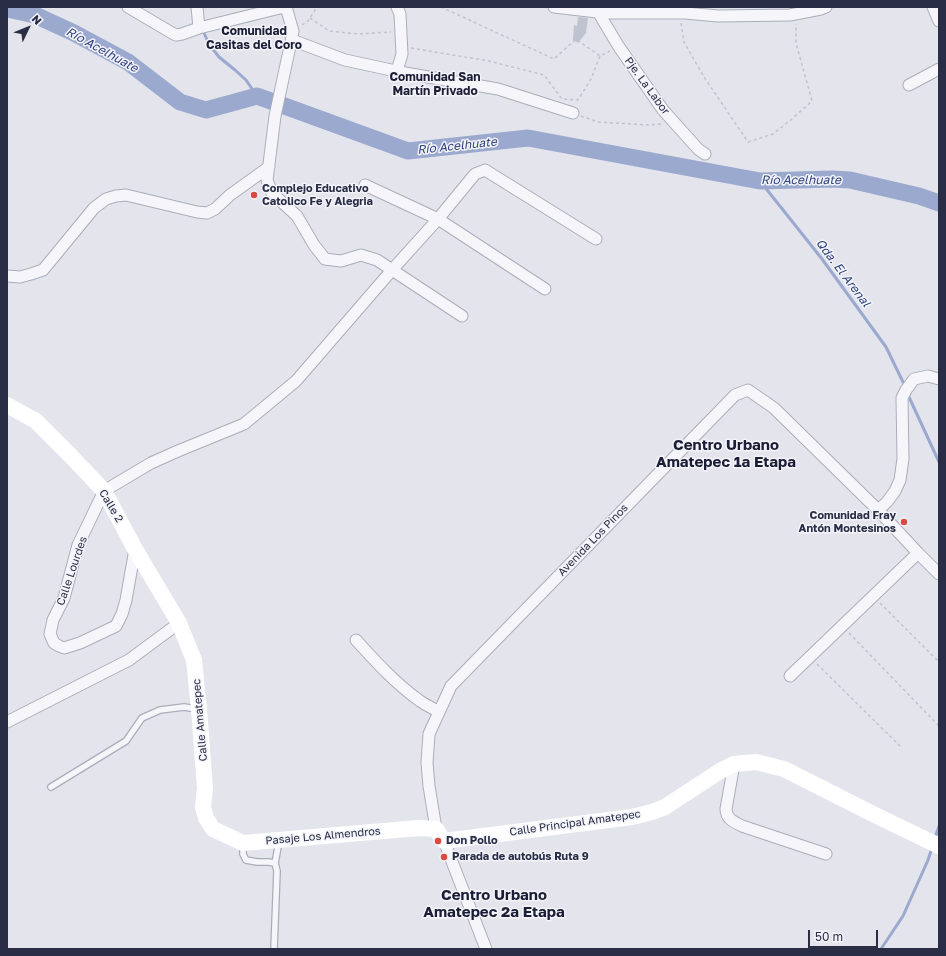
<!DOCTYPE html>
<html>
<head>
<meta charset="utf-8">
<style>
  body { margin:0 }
  #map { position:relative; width:946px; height:956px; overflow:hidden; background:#e3e4ec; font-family:"Golos Text",sans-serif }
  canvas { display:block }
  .frame { position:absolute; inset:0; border:8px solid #292d46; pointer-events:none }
  .north { position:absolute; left:8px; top:8px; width:40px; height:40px; -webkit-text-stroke:3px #f3f4f9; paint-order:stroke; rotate:47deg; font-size:11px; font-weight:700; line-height:16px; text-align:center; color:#292d46 }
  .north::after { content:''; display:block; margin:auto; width:14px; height:18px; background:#292d46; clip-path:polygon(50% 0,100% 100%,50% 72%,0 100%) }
  .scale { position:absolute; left:808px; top:930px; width:70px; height:18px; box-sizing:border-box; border:2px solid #292d46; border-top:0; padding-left:5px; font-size:12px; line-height:14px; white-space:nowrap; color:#292d46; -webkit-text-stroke:3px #f3f4f9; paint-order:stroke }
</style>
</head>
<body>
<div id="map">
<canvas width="946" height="956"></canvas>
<div class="frame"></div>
<div class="north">N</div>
<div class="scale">50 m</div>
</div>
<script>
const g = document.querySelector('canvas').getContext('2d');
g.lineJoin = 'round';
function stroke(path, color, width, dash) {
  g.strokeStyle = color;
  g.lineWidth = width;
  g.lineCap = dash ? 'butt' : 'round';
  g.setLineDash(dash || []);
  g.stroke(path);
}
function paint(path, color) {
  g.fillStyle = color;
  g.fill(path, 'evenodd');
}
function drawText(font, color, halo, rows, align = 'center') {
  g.font = font + ' "Golos Text",sans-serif';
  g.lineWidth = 3;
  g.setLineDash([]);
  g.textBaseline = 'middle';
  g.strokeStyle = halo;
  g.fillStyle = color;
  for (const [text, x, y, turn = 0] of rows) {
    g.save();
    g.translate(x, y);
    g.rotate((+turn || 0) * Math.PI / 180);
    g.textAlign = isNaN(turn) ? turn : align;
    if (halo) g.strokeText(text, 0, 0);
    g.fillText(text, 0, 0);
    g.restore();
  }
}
stroke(new Path2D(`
  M204,33L209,44L219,57L235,70L246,80L257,96
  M760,181L822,259L886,347L903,382
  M909,397L939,462
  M936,835L939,826
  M881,949L903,916L928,860L931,851`), '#9ba9ce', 3);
stroke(new Path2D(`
  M7,9L35,15L74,33L128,62L180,102L206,110L257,96L408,151L528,138L760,181L832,179L850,180L919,196L939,203`), '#9ba9ce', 17);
paint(new Path2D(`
  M578,17L588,18L586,33L578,43L573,40L574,25L577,26Z`), '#bfc2cf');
const lane = new Path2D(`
  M51,787L126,741L142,718L160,710L184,707L197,709
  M243,845V854L246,860L257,862H268L275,863
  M274,949L277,871L275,863L279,842`);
const street = new Path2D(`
  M128,7L172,33L176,35L182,34L199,28L284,7
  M197,7L199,28
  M286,7L293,31L292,37L275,116L267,180L272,193L297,216L314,245L325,259L341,261L361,255L377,260L462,316
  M554,7L606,13H685L718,16L790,15L821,9L826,7
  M933,7L939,21
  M598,12L619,47L663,110L698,149L705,154
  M292,40L345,60L405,73L498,89L573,113
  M397,71L402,54L400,14L397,7
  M909,85L939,69
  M365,185L438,219L545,289
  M7,276L20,277L31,274L43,270L94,208L106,199L116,196L126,195L197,212L207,213L215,209L230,195L269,167
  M878,510L887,502L895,491L900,480L903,459L902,398L906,390L914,379L928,376L939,379
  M135,549L126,600L122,614L116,626L80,643L64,648L59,646L54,643L50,634L53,620L64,598L78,545L104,491L151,463L178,451L244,424L296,381L392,270L438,219L475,174L485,170L596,239
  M356,640C376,662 396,684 420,701C426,705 432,708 439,712
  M790,676L918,553
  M7,722L129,660L179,623
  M734,764L726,809C726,819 734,822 742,826L826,854
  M436,829L429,786L427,763L429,734L451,686L735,395L748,390L774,408L878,510L918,553L939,574
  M444,841L486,949`);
stroke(lane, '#abadba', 8);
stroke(street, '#abadba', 13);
stroke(new Path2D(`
  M441,7L554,59L576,39L600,56L610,51
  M310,18L329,31L358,34L391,32
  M681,23L684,42L704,77L748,142L773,134L792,119L812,101L796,43V24
  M302,25L308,21L317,7
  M411,48L489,61L544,75L562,99L578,100L591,79L600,56
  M581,116L598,122L649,125L662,124
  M880,603L939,662
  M849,633L939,726
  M817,664L901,747`), '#c1c2cb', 1.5, [3, 3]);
stroke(lane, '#f6f6fa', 5.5);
stroke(street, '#f6f6fa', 11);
stroke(new Path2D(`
  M7,405L36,421L70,455L104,491L135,549L179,623L194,660L199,709L205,788L203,807L206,818L213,829L243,843L419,828L436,829L444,841L632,817L652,812L665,807L720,771L734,764L756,762L784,769L871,813L939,846`), '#fff', 16);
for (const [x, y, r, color] of [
  [254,195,4,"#d94b40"],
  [904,522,4,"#d94b40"],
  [438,841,4,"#d94b40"],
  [444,857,4,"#d94b40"]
]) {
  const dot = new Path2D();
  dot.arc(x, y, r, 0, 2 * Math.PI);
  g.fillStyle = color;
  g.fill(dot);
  stroke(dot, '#f3f4f9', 1.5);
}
drawText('11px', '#292d46', '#f3f4f9', [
  ["Pje. La Labor",647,86,54],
  ["Calle 2",111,506,59],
  ["Avenida Los Pinos",593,540,-46],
  ["Calle Lourdes",72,571,-71],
  ["Calle Amatepec",200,720,-95],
  ["Calle Principal Amatepec",575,823,-8],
  ["Pasaje Los Almendros",323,836,-5]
]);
drawText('bold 11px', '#292d46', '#f3f4f9', [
  ["Complejo Educativo",262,189],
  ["Catolico Fe y Alegria",262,202],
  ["Comunidad Fray",896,516,"right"],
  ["Antón Montesinos",896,529,"right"],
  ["Don Pollo",446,841],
  ["Parada de autobús Ruta 9",452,857]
], 'left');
drawText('bold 12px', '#1b1e36', '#f3f4f9', [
  ["Comunidad",254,31],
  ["Casitas del Coro",254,45],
  ["Comunidad San",435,77],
  ["Martín Privado",435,91]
]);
drawText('italic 12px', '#30417d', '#f3f4f9', [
  ["Río Acelhuate",102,50,29],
  ["Río Acelhuate",457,146,-6],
  ["Río Acelhuate",801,180],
  ["Qda. El Arenal",843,273,53]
]);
drawText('bold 15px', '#1b1e36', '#f3f4f9', [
  ["Centro Urbano",726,445],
  ["Amatepec 1a Etapa",726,462],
  ["Centro Urbano",494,895],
  ["Amatepec 2a Etapa",494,912]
]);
</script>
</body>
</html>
